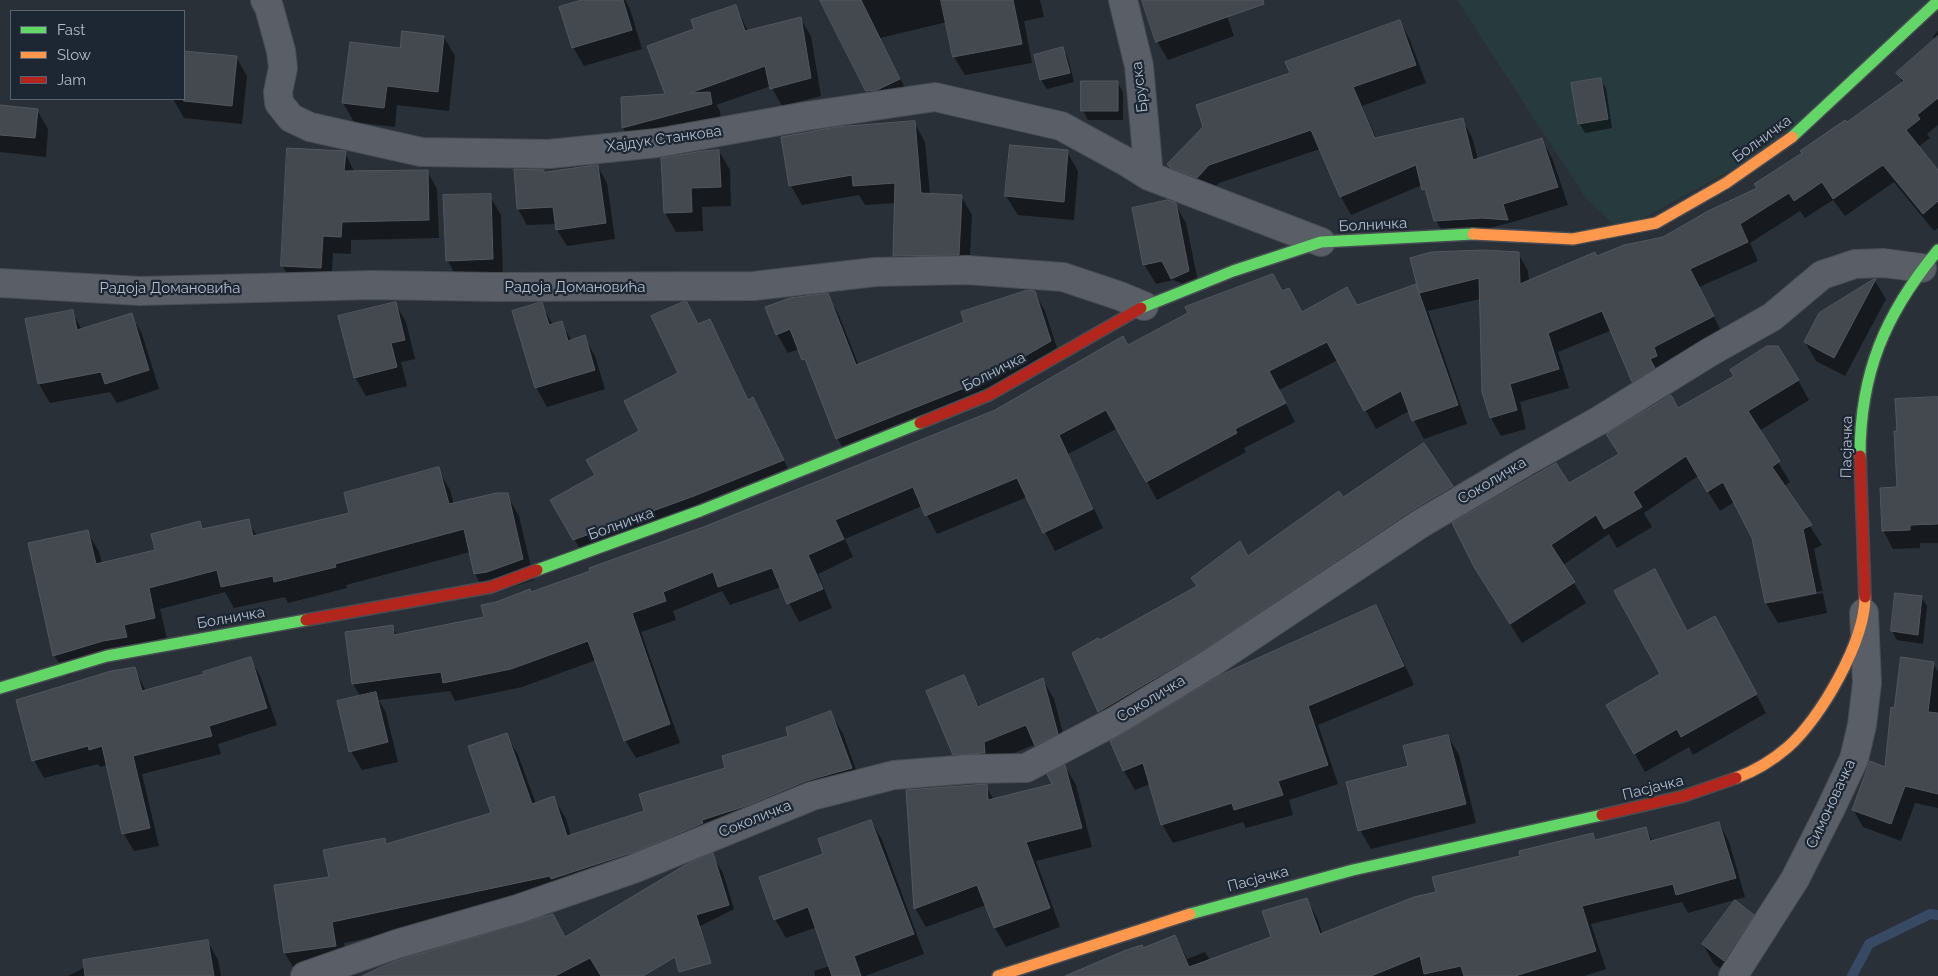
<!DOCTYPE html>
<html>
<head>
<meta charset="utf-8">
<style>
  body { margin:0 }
  #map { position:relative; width:1938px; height:976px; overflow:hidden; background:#2a3038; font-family:Raleway,sans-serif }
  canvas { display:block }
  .legend { position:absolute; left:10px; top:10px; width:175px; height:90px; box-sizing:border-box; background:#1d2633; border:1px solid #59626f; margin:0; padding:6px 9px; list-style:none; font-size:15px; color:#b4bcc9 }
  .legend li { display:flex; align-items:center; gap:10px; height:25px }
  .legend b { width:25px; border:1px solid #59626f }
</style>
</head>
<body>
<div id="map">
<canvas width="1938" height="976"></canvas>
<ul class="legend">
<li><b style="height:6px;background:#63d668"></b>Fast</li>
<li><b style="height:6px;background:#ff974d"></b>Slow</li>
<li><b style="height:6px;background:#b3261e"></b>Jam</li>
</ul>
</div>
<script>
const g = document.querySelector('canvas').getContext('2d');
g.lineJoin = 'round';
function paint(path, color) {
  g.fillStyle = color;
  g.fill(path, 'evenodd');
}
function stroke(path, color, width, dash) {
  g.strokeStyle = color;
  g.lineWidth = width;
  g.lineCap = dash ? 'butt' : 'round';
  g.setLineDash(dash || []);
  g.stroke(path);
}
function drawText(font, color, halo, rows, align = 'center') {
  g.font = font + ' Raleway,sans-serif';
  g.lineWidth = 4.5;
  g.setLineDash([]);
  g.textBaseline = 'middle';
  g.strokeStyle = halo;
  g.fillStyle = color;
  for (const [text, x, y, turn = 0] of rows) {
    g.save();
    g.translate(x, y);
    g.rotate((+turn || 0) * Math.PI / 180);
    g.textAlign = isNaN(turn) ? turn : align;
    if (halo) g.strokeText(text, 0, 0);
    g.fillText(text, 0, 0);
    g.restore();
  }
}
paint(new Path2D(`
  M1457,0H1938L1797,134L1620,231L1585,197Z`), '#273a3e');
paint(new Path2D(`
  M586,0H625L630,9L642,49L584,66L573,47Z
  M829,0H1040L1044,17L1024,21L1032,63L965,75L954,57L947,22L880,38L910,98L878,110L867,91Z
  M1143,0H1254L1227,16L1234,36L1168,60L1157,41Z
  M736,7L748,31L800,18L811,36L821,96L782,106L771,86L716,105L720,111L721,122L633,146L623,128L622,98L667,95L695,30Z
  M1400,21L1410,40L1426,83L1362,106L1377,139L1462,119L1472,137L1478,160L1542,140L1552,158L1568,205L1513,222L1446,239L1436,220L1430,201L1422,185L1351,215L1341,197L1320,149L1219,183L1208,195L1179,182L1169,164L1291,74Z
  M1938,31V125L1927,134L1930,138L1918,147L1938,172V228L1934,231L1894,182L1845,216L1833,200L1805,218L1800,211L1750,243L1758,261L1699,287L1723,335L1644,399L1633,381L1612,330L1558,352L1569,388L1520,402L1526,429L1501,436L1491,418L1483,392L1480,299L1428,311L1467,424L1424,439L1409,411L1376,429L1338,360L1279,390L1295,422L1244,448L1246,452L1157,500L1118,428L1068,454L1103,528L1055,551L1027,497L937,534L922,506L845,539L853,557L818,574L832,608L799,622L781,587L730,605L722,591L673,611L676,620L641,632L680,743L636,758L625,740L596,660L522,687L455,701L450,691L379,700L386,713L398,762L362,770L351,751L361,697L353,684L346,633L392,627L397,635L485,618L531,594L706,527L995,411L1128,346L1282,293L1302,313L1357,306L1415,286L1419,293L1518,253L1528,271L1529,281L1597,258L1664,238L1759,189L1903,83L1898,73L1935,40L1933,36Z
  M444,37L455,56L449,111L397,105L395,127L354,122L343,103L401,50Z
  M1063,49L1068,58L1074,82L1047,89L1041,80L1035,56Z
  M184,52L236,57L247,76L242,124L184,118L173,99H184Z
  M1600,79L1606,88L1612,128L1585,133L1579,123Z
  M1117,82L1123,92V120H1088L1083,111Z
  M0,107L37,110L48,129L46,157L0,152Z
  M914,122L925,142L930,195L961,196L972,215L969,273L905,275L894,256L896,203L865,205L859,195L802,205L791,186Z
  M1011,147L1067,152L1078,171L1074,220L1018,215L1006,196Z
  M719,151L730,170L731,206L702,207L703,231L676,232L665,213Z
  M345,153L355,173L427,171L437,189L439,238L351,240V254L333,253L331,286L292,283L282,265Z
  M598,167L607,183L615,239L567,246L557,230L556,224L527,225L518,209L516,170L544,171L545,173Z
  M490,196L501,215L503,278L458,279L447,260Z
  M1175,204L1186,223L1200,291L1173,280L1156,284L1144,264Z
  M1875,281L1886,299L1845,376L1816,361L1805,342L1820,314Z
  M1034,292L1045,311L1061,360L848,458L838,439L814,377L799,349L788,353L777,334L827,295L838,313L859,366L966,323Z
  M395,303L406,322L415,359L401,362L407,386L366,396L355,377Z
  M686,303L699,325L709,320L720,339L749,401L763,418L793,479L585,558L552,500L596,475L641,432L680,374Z
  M541,304L553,325L561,323L572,341L584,337L595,356L605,389L547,407L536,387Z
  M72,312L82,330L131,315L142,334L159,389L117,403L110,392L50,403L39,384Z
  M1798,380L1809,400L1759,431L1790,482L1784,486L1822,545L1814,549L1827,613L1778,623L1766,603L1753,538L1734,502L1720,511L1698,476L1644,513L1652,527L1617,548L1609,534L1563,565L1586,603L1522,643L1487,587L1569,485L1620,455L1678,410ZM1822,591L1823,593L1771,603V601Z
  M1938,398V543H1920V548L1893,549L1883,530L1898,488V432Z
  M1423,444L1463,506L1110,731L1099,712L1074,653L1099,642L1248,557L1342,499Z
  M438,469L450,490L454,504L507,495L519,516L534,580L487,595L475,574L470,552L346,585L347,588L288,603L285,597L234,608L225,592L160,609L167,639L67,676L54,655L87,531L99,552L102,563L157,551L199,522L204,530L248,521L257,536L351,514Z
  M1921,597L1927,606L1923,644L1897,640L1892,631Z
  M1376,607L1387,626L1414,685L1318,725L1338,784L1289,800L1293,815L1246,828L1243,822L1173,843L1162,824L1150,784L1135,790L1124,771L1112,742Z
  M1687,632L1725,636L1766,713L1693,755L1689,747L1645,772L1608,705L1661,675Z
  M250,659L260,676L277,725L218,744L221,754L142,774L159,846L134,851L124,834L107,765L100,767L98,764L44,778L34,760L134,668L146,691L205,675Z
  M1933,663L1938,672V808L1915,803L1901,841L1863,827L1853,809L1886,769L1895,709Z
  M964,677L980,708L1043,680L1054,699L1068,753L1047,764L1036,744L965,773L954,754Z
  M831,713L843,734L863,789L562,897L344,943L347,967L297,974L285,953L331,878L384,839L388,845L492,813L506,734L518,755L536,804L554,798L566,819L571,836L646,812L790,736Z
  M1448,736L1459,755L1476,823L1371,849L1360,830L1410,767Z
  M1065,766L1076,785L1092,847L1036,861L1060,927L1006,947L995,928L986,905L926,927L915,908L986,786L994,800L1054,785Z
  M871,821L882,840L924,954L865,976H815L814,971L830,966L817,927L786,938L775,919Z
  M1719,823L1729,842L1745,897L1688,913L1682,902L1591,924L1606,969L1584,976H1113L1143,949L1175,936L1187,959L1205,952L1210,960L1273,937L1306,899L1317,918L1323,935L1437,893L1522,857L1593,834L1597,841L1646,829L1653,842Z
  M712,855L723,873L734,909L602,976H364L565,938Z
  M1753,915L1764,935L1731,976L1714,964L1703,944Z
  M208,942L218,960L221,976H68L101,959Z`), '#0007');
stroke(new Path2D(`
  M1852,976L1869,944L1930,914L1938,915`), '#384963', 10);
const building = new Path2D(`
  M582,0H623L632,30L572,48L559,7Z
  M820,0H861L900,79L877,90L866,91Z
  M941,0H1013L1022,44L953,57Z
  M1142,0H1263L1264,4L1156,42Z
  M736,5L745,31L801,17L811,78L770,89L765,66L690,93L710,92L712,104L622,128L621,97L665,94L647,46L694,29L691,20Z
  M1400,20L1416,65L1353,87L1375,138L1463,118L1473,160L1542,138L1558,187L1503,204L1508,220L1482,218L1434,221L1425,189L1422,190L1416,165L1340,197L1311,130L1209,165L1197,178L1171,168L1167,164L1203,127L1196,105L1290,73L1285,62Z
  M402,31L444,36L438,92L387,86L384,108L342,103L350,42L400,48Z
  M1938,36V98L1917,115L1920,119L1906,130L1938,170V201L1923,214L1883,165L1833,199L1822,182L1794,201L1789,193L1740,224L1748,242L1690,269L1714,316L1654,347L1657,356L1650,359L1655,368L1632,382L1602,311L1548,333L1559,369L1510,384L1517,410L1490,418L1482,392L1479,278L1419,293L1410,258L1431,252L1483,250L1519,252L1520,284L1595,252L1597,256L1624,245L1663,237L1708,211L1757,188L1754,184L1802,153L1800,151L1845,120L1847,122L1904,81L1896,73Z
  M1063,47L1070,73L1040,80L1034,55Z
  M184,51L237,56L232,106L184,101Z
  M1601,78L1608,119L1578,124L1571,83Z
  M1081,81H1118V111H1081Z
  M0,105L38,109L35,138L0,135Z
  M915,121L921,193L962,195L959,255L893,256L895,183L853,186L852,175L789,186L781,137L836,127Z
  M1010,145L1068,150L1064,202L1005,196Z
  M287,148L346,151L344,171L428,170L429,220L342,222L341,237L323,236L321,268L281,266Z
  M719,150L721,187L691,188L692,212L664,213L661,158L703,151Z
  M598,165L606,223L556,230L553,207L517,209L514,169L544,170V172Z
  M491,194L493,259L446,261L443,195Z
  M1168,200L1176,203L1189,271L1171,279L1162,261L1143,265L1132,208Z
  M1273,274L1282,291L1289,288L1302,312L1347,287L1357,305L1416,284L1458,405L1412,421L1401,391L1364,411L1327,342L1269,371L1286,403L1235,429L1237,433L1146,482L1106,410L1059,435L1093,509L1043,533L1017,478L925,516L913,487L835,520L844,539L808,555L823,589L787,604L772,568L718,587L713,572L663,592L666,601L632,613L670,724L624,741L588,641L511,669L443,683L441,672L352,684L345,632L393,625L394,635L484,617L481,605L496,602L530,589L531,592L590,571L589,568L706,526L995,410L1123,336L1128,345L1188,313L1185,307Z
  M1874,279H1876L1834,358L1804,342L1819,313Z
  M1028,290L1035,291L1051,341L982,381L836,439L805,359L802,360L790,329L776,335L765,307L790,298L828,293L856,365L964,322L961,312Z
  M396,302L405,340L391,343L397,367L354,378L338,316Z
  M542,302L549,325L562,321L568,341L585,335L595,370L535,388L512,311Z
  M683,302H687L698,324L710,319L748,400L753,397L784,460L694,496L573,540L550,500L595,475L586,460L639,431L624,401L678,373L651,316Z
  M73,310L77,330L132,313L149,370L105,384L101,372L38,384L25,319Z
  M1767,346H1778L1799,380L1748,411L1780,461L1772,467L1812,525L1803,529L1816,593L1765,603L1752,538L1723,482L1707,492L1686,456L1633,492L1642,507L1604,529L1596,515L1551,545L1575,582L1510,624L1474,567L1452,523L1556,463L1569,483L1619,454L1606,434L1671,395L1678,408L1734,376L1730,370Z
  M1938,397V524L1910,525V530L1882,531L1880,488L1897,487L1894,431H1897L1895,399Z
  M1424,443L1453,486L1411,511L1203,650L1098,712L1072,653L1098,638L1100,640L1197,586L1191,578L1240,541L1248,556L1339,491L1343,497Z
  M439,467L449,504L496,493H508L523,559L487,572L474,574L464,529L335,564L336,567L274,582L273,576L221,587L217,570L149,588L155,618L124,625L127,637L103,641L53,656L28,543L88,530L96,564L155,550L151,534L200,521L202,529L249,519L253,536L349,513L344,493Z
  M1655,569L1687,631L1715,616L1757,694L1681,737L1677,729L1634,754L1606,705L1660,674L1614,591Z
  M1895,593L1922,596L1918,635L1891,631Z
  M1376,605L1404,666L1308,706L1328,765L1278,781L1283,795L1234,810L1232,803L1161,825L1143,763L1123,771L1110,741L1223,674Z
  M251,657L267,708L209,726L212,736L133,756L150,828L122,834L102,746L89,750L88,746L32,761L16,700L111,671L135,667L142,691L204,674L203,672Z
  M1901,657L1934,662L1928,712L1938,713V794L1905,786L1891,824L1852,810L1870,761L1885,767L1891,707L1894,708Z
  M964,675L978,707L1043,678L1058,734L1035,746L1026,725L984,742L985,753L953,755L926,691Z
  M376,692L388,742L349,752L337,701Z
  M831,711L852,768L806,781L746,806L702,820L703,823L637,851L551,879L550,876L332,922L336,946L284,953L274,885L329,877L323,850L385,838L386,844L491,813L468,746L507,733L532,804L554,796L567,836L644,811L639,794L725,768L722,756L788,736L786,728Z
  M1448,735L1466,804L1358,831L1346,782L1408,766L1403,746Z
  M1065,765L1082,828L1026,842L1050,908L994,928L977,885L914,909L906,790L987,784L988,800L1052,784L1047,774Z
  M871,820L914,934L854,956L861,976H832L808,907L774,920L759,877L823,854L818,839Z
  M1719,822L1736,878L1676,895L1673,884L1582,906L1596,951L1515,976H1464L1461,966L1424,974L1420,956L1371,976H1065L1126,950L1142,945L1143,948L1175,935L1189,967L1271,937L1262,911L1307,898L1320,934L1414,897L1436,892L1432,877L1520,856L1519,851L1593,833L1595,840L1646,827L1650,841Z
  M713,853L729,905L696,915L711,963L679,972L675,957L643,976H601L590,958L555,976H362L383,966L402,959L553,914L565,937L687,864Z
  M1735,900L1754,915L1724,961L1702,944Z
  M208,940L214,976H85L83,960Z`);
paint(building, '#444950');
stroke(building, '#52575f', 1);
const street = new Path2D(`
  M265,0L269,7L281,51L283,68L278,92L279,103L291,118L310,127L421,152L549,154L657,143L807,116L935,97L1061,126L1125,161L1149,176L1321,242
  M1123,0L1139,66L1149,176
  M0,283L140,291L373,285L495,287L754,286L875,272L967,270L1063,277L1120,296L1144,306
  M305,976L397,944L518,909L633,869L812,796L894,775L970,769L1026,768L1115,721L1211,663L1420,524L1525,462L1600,420L1710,352L1772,317L1822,275L1855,264L1884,263L1922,268
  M1733,976L1795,879L1830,810L1854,759L1862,725L1867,683L1864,613`);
const fast = new Path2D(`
  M1792,137L1938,1
  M1141,308L1233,271L1321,242L1473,234
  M1860,456C1860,373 1885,314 1938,250
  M537,570L700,511L920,423
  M0,688L107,656L306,620
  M1190,914L1353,870L1602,815`);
const slow = new Path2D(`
  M1473,234L1573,239L1656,223L1726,183L1792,137
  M1736,778C1755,771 1773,760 1788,747C1821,718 1865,641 1865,597
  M998,976L1190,914`);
const jam = new Path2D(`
  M920,423L989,395L1141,308
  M1860,456L1865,597
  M306,620L491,587L537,570
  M1602,815L1684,796L1736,778`);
stroke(street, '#484c53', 30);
stroke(fast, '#484c53', 14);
stroke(slow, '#484c53', 14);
stroke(jam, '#484c53', 14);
stroke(street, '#5a5e66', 28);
stroke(fast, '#63d668', 11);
stroke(slow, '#ff974d', 11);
stroke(jam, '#b3261e', 11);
drawText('15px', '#b4bcc9', '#1d2633', [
  ["Бруска",1140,87,-97],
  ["Хајдук Станкова",664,139,-8],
  ["Болничка",1762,139,-36],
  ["Болничка",1373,225,-3],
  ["Радоја Домановића",575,287],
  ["Радоја Домановића",170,288],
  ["Болничка",994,372,-27],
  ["Пасјачка",1847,447,-89],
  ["Соколичка",1492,481,-31],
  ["Болничка",621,524,-20],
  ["Болничка",231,618,-10],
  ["Соколичка",1151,699,-31],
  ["Пасјачка",1653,788,-14],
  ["Симоновачка",1831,804,-65],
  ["Соколичка",755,819,-22],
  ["Пасјачка",1258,879,-15]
]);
</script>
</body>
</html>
